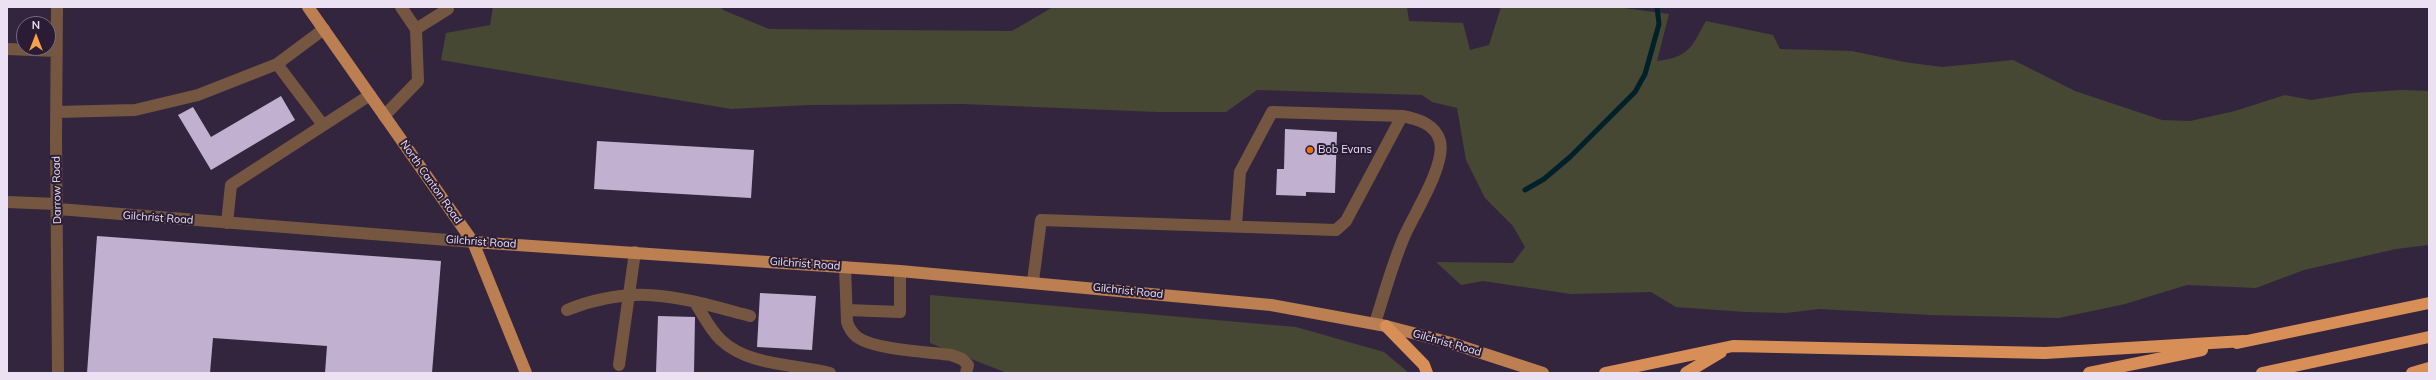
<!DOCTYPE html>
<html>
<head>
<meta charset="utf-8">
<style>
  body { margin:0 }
  #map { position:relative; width:2436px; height:380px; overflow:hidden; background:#34253e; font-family:Mulish,sans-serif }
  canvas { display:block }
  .frame { position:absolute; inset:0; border:8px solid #ebe1f2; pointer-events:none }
  .north { position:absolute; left:16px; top:16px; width:40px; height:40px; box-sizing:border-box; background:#2a1c34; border:1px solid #776b80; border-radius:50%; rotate:0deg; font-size:11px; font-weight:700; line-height:16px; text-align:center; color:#ebe1f2 }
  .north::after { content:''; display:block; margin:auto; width:14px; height:18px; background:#f9a04c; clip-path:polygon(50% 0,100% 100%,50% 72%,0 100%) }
</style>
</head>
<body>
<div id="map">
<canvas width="2436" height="380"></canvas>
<div class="frame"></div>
<div class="north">N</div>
</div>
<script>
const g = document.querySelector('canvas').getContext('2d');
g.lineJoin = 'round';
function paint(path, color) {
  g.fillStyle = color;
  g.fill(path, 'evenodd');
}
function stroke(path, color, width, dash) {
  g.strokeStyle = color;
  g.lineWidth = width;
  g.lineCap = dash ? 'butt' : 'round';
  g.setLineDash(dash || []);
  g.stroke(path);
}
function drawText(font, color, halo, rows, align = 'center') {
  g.font = font + ' Mulish,sans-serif';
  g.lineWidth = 4;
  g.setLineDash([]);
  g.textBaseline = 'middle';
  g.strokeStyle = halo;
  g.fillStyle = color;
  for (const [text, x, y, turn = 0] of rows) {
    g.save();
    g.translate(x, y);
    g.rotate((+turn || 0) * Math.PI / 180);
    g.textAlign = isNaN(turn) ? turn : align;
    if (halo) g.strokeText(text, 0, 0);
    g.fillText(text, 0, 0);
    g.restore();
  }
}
paint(new Path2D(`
  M493,7H721L723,10L769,29L1012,31L1053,7H1407L1409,21L1463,23L1470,50L1489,45L1501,7H1616L1669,14L1657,61C1689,57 1691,48 1706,21L1773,35L1780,49L1852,51L1904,62L1942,67L2013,60L2075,91L2162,120L2190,121L2235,111L2285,95L2311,100L2355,93L2401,90L2429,91V245L2396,249L2304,270L2256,288L2187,285L2125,304L2059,318L1931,315L1819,309L1786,313L1745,312L1676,307L1651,292L1571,294L1483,281L1461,285L1436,262L1513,263L1525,247L1513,226L1485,198L1466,160L1457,108L1432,102L1422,95L1257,90L1226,112H1158L962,104L809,105L731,109L441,60L446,33L490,25Z
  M930,295L1296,327L1384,352L1409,373H1007L930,343Z`), '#464833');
stroke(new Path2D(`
  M1525,190L1544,179L1570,157L1635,92L1645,74L1659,24L1657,7`), '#00202a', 5);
paint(new Path2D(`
  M281,96L295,120L211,170L178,115L193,107L211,137Z
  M1285,129L1337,132L1335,193L1306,192V196L1276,195L1277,169H1284Z
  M597,141L754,150L751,198L594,189Z
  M97,236L441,261L432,373H325L327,346L213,338L210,373H87Z
  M760,293L816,296L812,350L757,347Z
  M658,316L695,317L694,373H656Z`), '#c2b0d0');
stroke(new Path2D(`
  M57,7L56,140L58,373
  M416,29L448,9L446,7
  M7,49L56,51
  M277,64L323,125
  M56,112L135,110L198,95L277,64L324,29
  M384,116L418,81L416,29L401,7
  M7,202L57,204
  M58,209L473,242
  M227,223L231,185L370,95
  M1236,226L1240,172L1272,112L1402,116C1418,119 1435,124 1440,141C1446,165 1414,214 1404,237C1392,265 1384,295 1375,323
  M845,267L847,322C849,328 852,333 857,337C875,350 929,352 951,355L962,359L968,365L966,373
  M1033,281L1041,220L1336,230L1346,221L1402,116
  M695,302C703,315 710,330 721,340C748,366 795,364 830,373
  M567,310C637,282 681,298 750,316
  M847,310L900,312V271
  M619,365L635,252`), '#755741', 12);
stroke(new Path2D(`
  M308,7L473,242L526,373
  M473,242L900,271L1271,305L1386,326L1451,343L1543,373`), '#bb7f51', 12);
stroke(new Path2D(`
  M1386,326L1424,365L1427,373
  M2237,343L2429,303
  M1605,373L1733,346L2045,353L2244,341
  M1686,373L1721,352
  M2089,373L2202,350
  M2262,373L2429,337
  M2412,373L2429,368`), '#d78f57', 12);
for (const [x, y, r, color] of [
  [1310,150,4,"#e8710a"]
]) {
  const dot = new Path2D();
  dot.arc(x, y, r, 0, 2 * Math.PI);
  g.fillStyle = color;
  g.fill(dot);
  stroke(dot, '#2a1c34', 1.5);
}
drawText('11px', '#ebe1f2', '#2a1c34', [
  ["Bob Evans",1318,150]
], 'left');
drawText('11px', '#ebe1f2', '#2a1c34', [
  ["North Canton Road",431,182,55],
  ["Darrow Road",57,190,-91],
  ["Gilchrist Road",158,218,4],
  ["Gilchrist Road",481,242,4],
  ["Gilchrist Road",805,264,4],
  ["Gilchrist Road",1128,291,6],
  ["Gilchrist Road",1447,343,16]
]);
</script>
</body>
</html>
